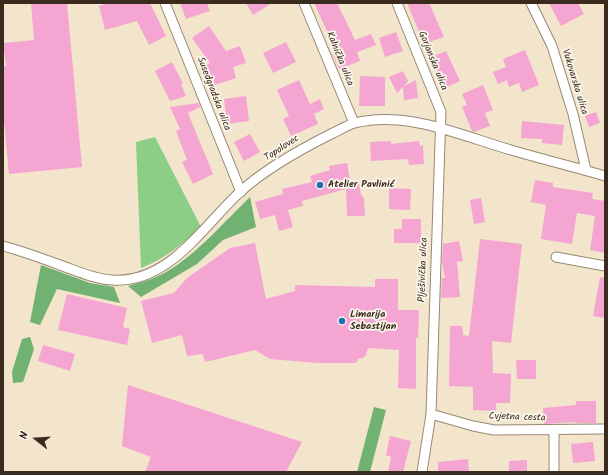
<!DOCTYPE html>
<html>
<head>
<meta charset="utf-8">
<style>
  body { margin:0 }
  #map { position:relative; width:608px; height:475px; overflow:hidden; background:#f3e5cb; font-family:Kalam,sans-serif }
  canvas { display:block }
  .frame { position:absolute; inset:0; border:4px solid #3b2a1e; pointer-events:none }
  .north { position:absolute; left:16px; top:419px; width:40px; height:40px; -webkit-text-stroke:3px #fbf7ec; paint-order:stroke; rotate:287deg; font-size:11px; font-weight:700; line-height:16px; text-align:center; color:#3b2a1e }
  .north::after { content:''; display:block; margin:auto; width:14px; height:18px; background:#3b2a1e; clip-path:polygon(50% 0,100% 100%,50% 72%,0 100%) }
</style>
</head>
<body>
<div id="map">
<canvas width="608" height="475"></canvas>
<div class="frame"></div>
<div class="north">N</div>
</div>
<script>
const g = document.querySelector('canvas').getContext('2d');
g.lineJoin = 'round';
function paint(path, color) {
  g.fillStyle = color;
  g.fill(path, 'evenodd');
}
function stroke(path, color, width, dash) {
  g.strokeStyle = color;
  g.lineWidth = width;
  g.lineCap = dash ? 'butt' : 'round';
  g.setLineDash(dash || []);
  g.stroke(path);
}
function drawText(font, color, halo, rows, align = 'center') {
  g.font = font + ' Kalam,sans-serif';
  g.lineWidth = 3.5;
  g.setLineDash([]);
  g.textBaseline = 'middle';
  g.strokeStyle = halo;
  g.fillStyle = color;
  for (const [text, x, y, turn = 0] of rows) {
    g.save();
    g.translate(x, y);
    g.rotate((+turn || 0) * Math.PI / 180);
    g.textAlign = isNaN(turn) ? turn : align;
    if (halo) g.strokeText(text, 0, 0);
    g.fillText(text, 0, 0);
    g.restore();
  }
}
paint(new Path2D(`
  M155,137L201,227C182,244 165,259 141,268L136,142Z`), '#8cce85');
paint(new Path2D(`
  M250,197L256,227L223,240L197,264L141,297L128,286C142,282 154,279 166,272C195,256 226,220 250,197Z
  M41,265L90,283L114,287L120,303L57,289L40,325L30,322Z
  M30,337L34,349L23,382L13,383L12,372L22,339Z
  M374,407L386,410L370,472H357Z`), '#71b172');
paint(new Path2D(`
  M31,3H67L82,167L9,174L3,111V66H6L3,43L34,40Z
  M109,3H150L166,36L149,45L137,21L105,30L99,6Z
  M180,3H207L210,11L186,19Z
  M246,3H272L253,15Z
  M314,3H337L355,40L371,34L376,45L357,52L360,61L339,69L333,55L337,53Z
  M407,3H429L444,37L424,44Z
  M549,3H578L584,14L561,26Z
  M209,26L226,51L240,46L246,63L233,67L236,78L212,86L205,65L210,63L192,38Z
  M396,32L403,51L385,57L379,38Z
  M286,42L296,62L273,73L263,53Z
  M525,50L539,85L522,92L519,83L509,87L507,80L498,84L493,72L506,67L503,59Z
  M446,51L460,81L445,88L431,57Z
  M172,62L183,83L181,84L186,96L170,101L155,71Z
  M403,71L408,81L404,86L416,80L418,98L404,100L403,87L397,93L389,77Z
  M360,76L385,77V106H359Z
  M299,80L310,104L320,99L324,109L314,114L318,124L291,136L283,119L289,116L277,90Z
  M483,85L493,110L485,113L490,126L474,132L472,131L462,107L467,105L462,94Z
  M246,96L249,121L227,124L224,99Z
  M199,103L200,107L188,113L213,174L193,184L182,162L187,160L176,131L180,129L170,107Z
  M596,112L600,123L589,127L585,116Z
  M522,121L564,125L562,145L542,143V139L521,138Z
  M250,134L260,152L244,161L234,142Z
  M391,141V144L419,141L420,146L423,145L424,164L409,165L408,159L371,161L370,142Z
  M347,163L351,186L359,183L361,195L364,198L365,216H347L346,189L302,201L303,206L288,210L293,227L279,231L275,215L260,219L255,202L283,194L282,189L312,182L310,176L330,170L329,166Z
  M535,180L553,183V187L593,193L592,199L605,201V253L590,250L595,216L577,213L572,244L541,239L546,205L531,202Z
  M389,188L411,189L410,210L389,209Z
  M481,198L485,222L474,224L470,200Z
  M402,219H421V243H394V229H402Z
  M480,239L522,244L511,343L492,341L493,373L511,374L510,403H496V411L473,410V387L449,386L450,326H462L463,335L469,336Z
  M459,241L463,261L457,262L460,297L441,298L442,278H445L442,262L443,244Z
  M255,243L266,299L295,291V285L375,287V279H398V310H419L418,338H416V389L398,388L399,350L368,348L366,355L363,358H359L356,363H317L270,359L255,350L205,362L203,354L187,356L182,335L152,343L141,301L174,293L187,278L230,248Z
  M600,277L605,278V318L593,316Z
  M67,294L127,308L123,327L130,329L127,345L58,330Z
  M43,345L75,354L70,371L38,361Z
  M516,360H536V379H517Z
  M128,385L302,442L286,472H145L151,457L122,446Z
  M576,401H596V423H576V422L544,424L543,408L576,405Z
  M390,436L411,441L403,472H388L391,457L386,455Z
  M593,442L595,461L573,463L571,444Z
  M468,459L469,472H438V462Z
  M527,460V472H509V461Z`), '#f4a5d1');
const minor = new Path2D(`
  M165,3L241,192
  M304,3L354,123
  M397,3L441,112L431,414L422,472
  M531,3L552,46L573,114L586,170
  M3,246C22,251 41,258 60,265C77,271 94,279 112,280C169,284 203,226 240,192C266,168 301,149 333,133C340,130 347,125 355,123C407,110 462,136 511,150C542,159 574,167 605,176
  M556,257L605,266
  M431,414L473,426L494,430L605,429
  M554,472V430`);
stroke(minor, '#978874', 11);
stroke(minor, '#fff', 9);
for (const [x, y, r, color] of [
  [320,185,4,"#1f6fb2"],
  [342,321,4,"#1f6fb2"]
]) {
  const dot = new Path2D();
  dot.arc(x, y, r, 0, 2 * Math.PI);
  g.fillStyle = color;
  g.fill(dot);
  stroke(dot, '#fbf7ec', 1.5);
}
drawText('10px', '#3b2a1e', '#fbf7ec', [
  ["Kalnička ulica",339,59,68],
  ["Gorjanska ulica",432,61,68],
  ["Vukovarska ulica",574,82,73],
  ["Susedgradska ulica",213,94,69],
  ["Topolovec",282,149,-33],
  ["Plješivička ulica",424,270,-88],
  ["Cvjetna cesta",517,418,2]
]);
drawText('bold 10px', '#3b2a1e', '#fbf7ec', [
  ["Atelier Pavlinić",328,185],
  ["Limarija",350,315],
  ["Sebastijan",350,327]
], 'left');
</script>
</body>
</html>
